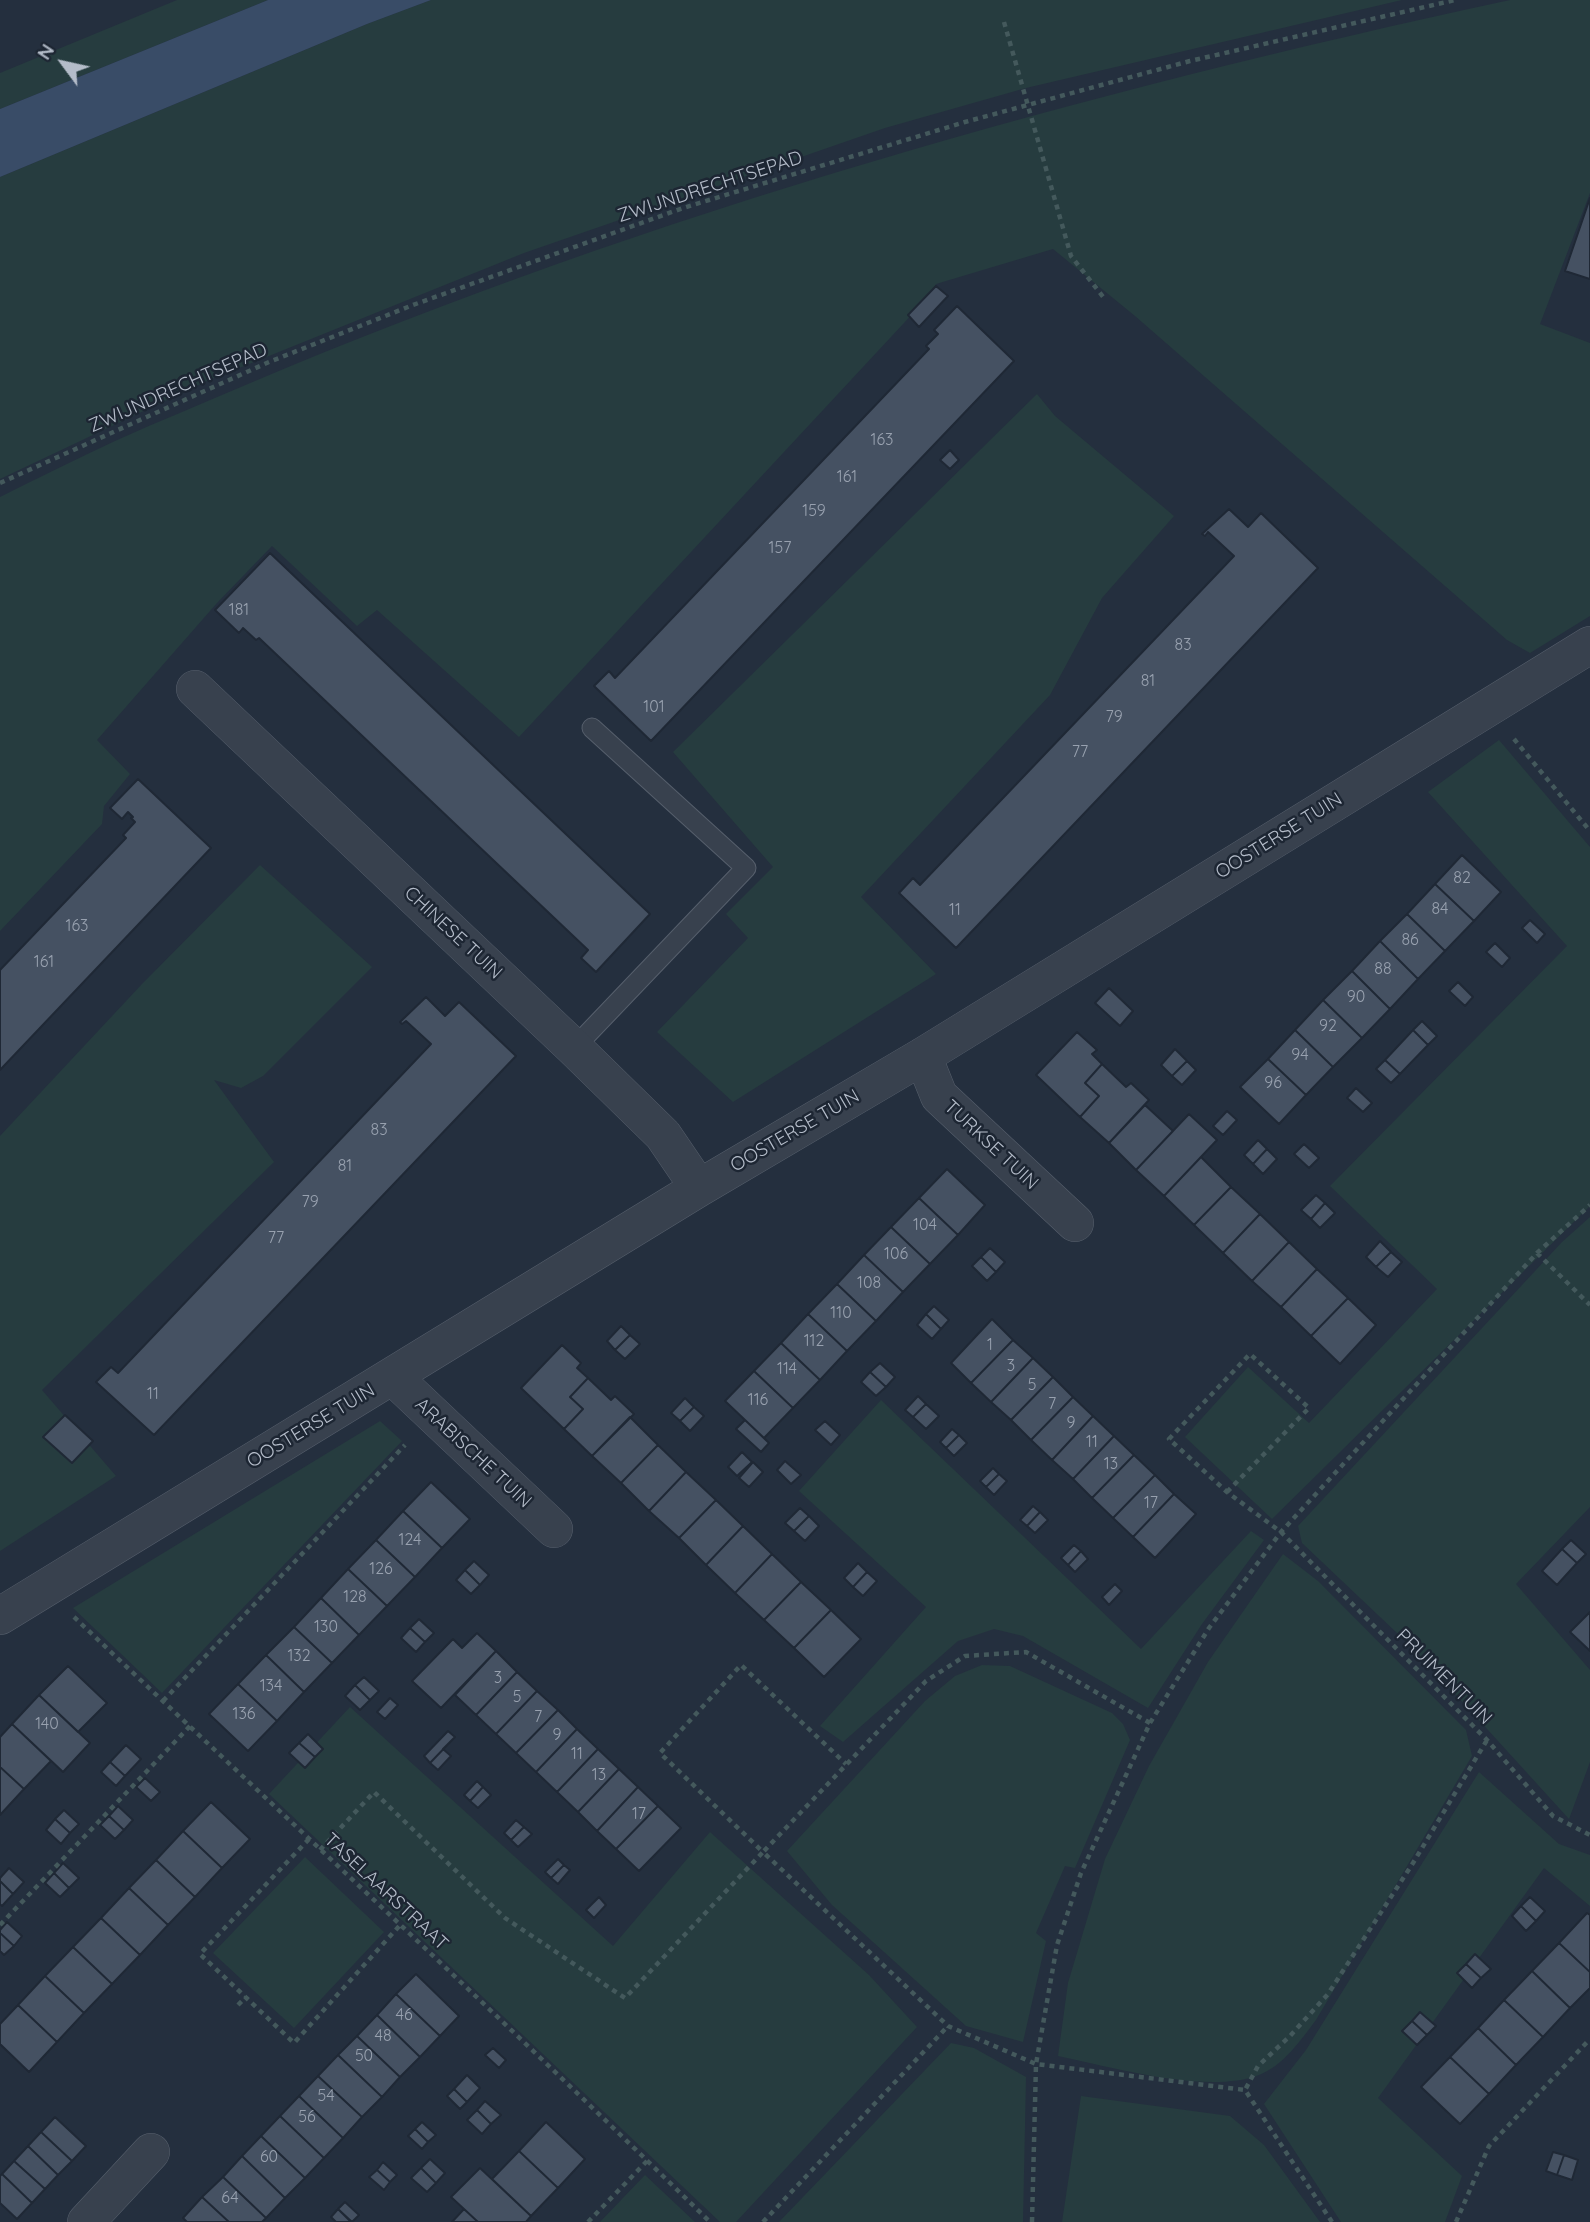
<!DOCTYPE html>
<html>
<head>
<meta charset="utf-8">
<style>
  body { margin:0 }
  #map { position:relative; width:1590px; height:2222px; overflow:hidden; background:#242f3e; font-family:Quicksand,sans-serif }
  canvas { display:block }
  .north { position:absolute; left:28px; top:28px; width:70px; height:70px; -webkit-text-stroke:5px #1d2633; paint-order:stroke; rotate:303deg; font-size:19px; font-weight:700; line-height:28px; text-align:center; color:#b4bcc9 }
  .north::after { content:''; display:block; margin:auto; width:24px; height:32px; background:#b4bcc9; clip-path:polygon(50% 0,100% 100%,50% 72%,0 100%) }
</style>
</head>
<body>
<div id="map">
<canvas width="1590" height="2222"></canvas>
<div class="north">N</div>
</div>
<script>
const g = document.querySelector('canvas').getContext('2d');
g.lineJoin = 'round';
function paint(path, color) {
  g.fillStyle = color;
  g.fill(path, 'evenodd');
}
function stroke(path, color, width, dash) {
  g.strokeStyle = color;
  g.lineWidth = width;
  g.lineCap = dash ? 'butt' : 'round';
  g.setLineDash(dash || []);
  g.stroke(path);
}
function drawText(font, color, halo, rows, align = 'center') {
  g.font = font + ' Quicksand,sans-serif';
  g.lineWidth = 5;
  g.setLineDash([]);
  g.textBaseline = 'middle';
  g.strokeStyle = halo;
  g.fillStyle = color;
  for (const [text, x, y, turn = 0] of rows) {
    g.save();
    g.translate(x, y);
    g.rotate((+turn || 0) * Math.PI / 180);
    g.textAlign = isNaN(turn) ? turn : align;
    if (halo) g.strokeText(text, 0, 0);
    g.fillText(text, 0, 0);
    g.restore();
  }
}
paint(new Path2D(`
  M177,0H268L0,109V73Z
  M431,0H1402L1026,88L885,128L524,253L207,381L0,479V177L367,24Z
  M1510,0H1590V193L1540,324L1590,343V616L1530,653L1507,640L1135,316L1053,249L936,284L930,295L519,737L377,610L357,626L272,546L217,603L97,740L130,774L104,806L102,824L0,931V497C38,478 76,459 115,441C159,421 204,403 248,384C654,212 1079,93 1510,0Z
  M1037,394L1055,416L1174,516L1102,598L1050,695L861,897L936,974L733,1102L657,1032L748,938L726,914L773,867L673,752Z
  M1499,740L1590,847V1206L1272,1519L1185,1437L1248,1367L1309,1423L1437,1289L1330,1186L1567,946L1428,792Z
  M260,865L372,967L263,1076L241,1088L214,1080L274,1162L42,1390L116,1476L0,1551V1136L142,984Z
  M1590,1217V1507L1516,1584L1590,1670V1762L1569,1819L1417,1652L1302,1543L1298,1526L1562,1242Z
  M881,1400L1141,1649L1251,1531L1264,1540L1202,1624L1148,1708L1023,1636L994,1629L958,1641L843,1742L820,1726L926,1607L799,1491Z
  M380,1421L402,1441L162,1693L73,1608Z
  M1283,1554L1318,1581L1466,1730L1472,1756L1316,2020C1301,2040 1283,2066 1259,2075C1207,2095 1112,2067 1058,2056L1068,1983L1105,1859L1149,1766L1208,1662Z
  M982,1665L1010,1666L1112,1713L1123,1724L1130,1740L1075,1868L1065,1866L1036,1933L1046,1941L1023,2042L966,2026L832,1905L787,1851L925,1701L955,1676Z
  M350,1707L613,1946L710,1832L869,1975L917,2027L736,2222H720L269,1794Z
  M1479,1772L1559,1844L1590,1855V1906L1544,1868L1378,2098L1462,2176L1445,2222H1341L1264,2104L1306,2050Z
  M305,1857L384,1932L294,2028L213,1953Z
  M951,2043L974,2048L1026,2077L1023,2222H779Z
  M1081,2096L1230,2116L1264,2145L1320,2222H1062Z
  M645,2175L695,2222H600Z`), '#263c3f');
paint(new Path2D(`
  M268,0H431L367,24L0,177V109Z`), '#394c67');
const building = new Path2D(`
  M1590,198V279L1565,271Z
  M936,286L948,296L919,327L908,315Z
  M957,306L1014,361L651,741L594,686L609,671L615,678L929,349L926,346L938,334L934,330Z
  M950,450L959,460L950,469L940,460Z
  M1229,509L1248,527L1261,513L1318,568L956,948L899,893L913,878L920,885L1234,556L1208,532L1205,536L1202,534Z
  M270,553L650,914L596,972L581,958L588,950L259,638L256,640L243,628L239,633L215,610Z
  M138,779L211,848L0,1070V970L126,838L123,835L135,822L131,818L133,817L128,812L122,819L110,808Z
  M1462,855L1501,892L1474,921L1435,884Z
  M1435,884L1474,921L1445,951L1407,914Z
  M1407,914L1445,951L1418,979L1380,941Z
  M1530,920L1545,934L1537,943L1522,928Z
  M1380,941L1418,979L1390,1009L1352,971Z
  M1495,943L1510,958L1502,967L1486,952Z
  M1352,971L1390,1009L1362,1038L1323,1000Z
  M1458,982L1473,997L1465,1006L1449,991Z
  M1109,988L1133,1011L1120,1026L1095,1003Z
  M426,997L445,1016L459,1002L516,1056L154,1435L96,1382L111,1367L118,1373L431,1044L406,1021L402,1024L400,1022Z
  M1323,1000L1362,1038L1333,1067L1295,1030Z
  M1422,1021L1437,1036L1428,1045L1413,1030Z
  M1295,1030L1333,1067L1306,1095L1268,1059Z
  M1413,1030L1428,1045L1400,1074L1385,1060Z
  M1077,1032L1097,1050L1092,1054L1102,1064L1085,1083L1099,1096L1080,1117L1036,1075Z
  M1175,1049L1187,1061L1172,1076L1161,1065Z
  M1268,1059L1306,1095L1279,1124L1240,1087Z
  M1385,1060L1400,1074L1391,1083L1376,1069Z
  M1187,1061L1196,1070L1182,1085L1172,1076Z
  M1102,1064L1126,1087L1131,1083L1149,1100L1109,1143L1080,1117L1099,1096L1085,1083Z
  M1356,1088L1372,1103L1363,1112L1347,1098Z
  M1145,1105L1173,1131L1136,1170L1109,1143Z
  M1227,1111L1237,1120L1223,1135L1213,1126Z
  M1189,1114L1217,1140L1164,1196L1136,1170Z
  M1258,1140L1267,1149L1253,1164L1244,1155Z
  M1304,1144L1319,1158L1309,1168L1294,1154Z
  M1267,1149L1277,1159L1263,1174L1253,1164Z
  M1201,1157L1231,1187L1194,1225L1164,1196Z
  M947,1169L985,1205L958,1235L919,1198Z
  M1231,1187L1260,1214L1223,1253L1194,1225Z
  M1316,1195L1325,1203L1311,1219L1301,1210Z
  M919,1198L958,1235L930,1264L891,1227Z
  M1325,1203L1335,1213L1320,1228L1311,1219Z
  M1260,1214L1289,1242L1252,1281L1223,1253Z
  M891,1227L930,1264L903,1292L864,1255Z
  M1380,1241L1391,1252L1376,1267L1366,1257Z
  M1289,1242L1317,1269L1281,1307L1252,1281Z
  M990,1248L1005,1262L996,1272L981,1257Z
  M1391,1252L1402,1262L1388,1277L1376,1267Z
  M864,1255L903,1292L876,1321L837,1284Z
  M981,1257L996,1272L987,1281L972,1266Z
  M1317,1269L1348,1298L1311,1336L1281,1307Z
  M837,1284L876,1321L847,1351L808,1314Z
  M1348,1298L1376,1325L1340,1364L1311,1336Z
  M934,1306L949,1320L941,1329L926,1314Z
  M808,1314L847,1351L820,1380L781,1343Z
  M926,1314L941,1329L932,1339L917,1325Z
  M992,1319L1013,1340L971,1383L951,1363Z
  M621,1326L630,1335L615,1350L607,1341Z
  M630,1335L640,1344L625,1359L615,1350Z
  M1013,1340L1033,1358L991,1402L971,1383Z
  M781,1343L820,1380L793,1408L754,1371Z
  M562,1345L581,1363L577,1368L588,1378L570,1397L583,1409L564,1429L521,1388Z
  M1033,1358L1053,1377L1011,1420L991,1402Z
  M880,1363L895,1377L886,1387L870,1372Z
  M754,1371L793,1408L764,1438L725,1401Z
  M870,1372L886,1387L876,1396L861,1382Z
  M1053,1377L1073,1397L1031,1440L1011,1420Z
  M588,1378L611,1400L615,1396L634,1414L592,1456L564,1429L583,1409L570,1397Z
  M918,1396L926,1404L913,1417L905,1410Z
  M1073,1397L1093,1416L1052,1460L1031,1440Z
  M685,1398L694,1407L680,1421L671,1413Z
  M926,1404L939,1416L926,1429L913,1417Z
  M694,1407L704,1416L690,1431L680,1421Z
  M65,1415L93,1441L72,1463L43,1437Z
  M1093,1416L1114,1436L1073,1479L1052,1460Z
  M630,1417L658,1445L621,1483L592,1456Z
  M745,1420L769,1443L761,1452L736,1429Z
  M825,1421L840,1435L831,1445L815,1430Z
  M952,1429L959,1435L946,1448L940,1442Z
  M959,1435L967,1443L954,1456L946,1448Z
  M1114,1436L1134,1455L1092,1498L1073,1479Z
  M658,1445L686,1472L649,1511L621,1483Z
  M742,1452L752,1462L737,1476L728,1467Z
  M1134,1455L1155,1475L1113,1518L1092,1498Z
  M785,1461L801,1475L791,1484L777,1470Z
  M753,1462L763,1472L749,1487L739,1478Z
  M993,1468L999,1474L986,1487L980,1481Z
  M686,1472L716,1500L679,1538L649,1511Z
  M999,1474L1007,1481L994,1495L986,1487Z
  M1155,1475L1174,1494L1133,1537L1113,1518Z
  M431,1482L470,1519L442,1548L403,1511Z
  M1174,1494L1196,1514L1155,1558L1133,1537Z
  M716,1500L743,1526L706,1565L679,1538Z
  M1033,1506L1040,1512L1027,1526L1020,1520Z
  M800,1508L809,1516L794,1531L785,1523Z
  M403,1511L442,1548L415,1577L376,1540Z
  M1040,1512L1048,1520L1035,1533L1027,1526Z
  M809,1516L819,1526L805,1541L794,1531Z
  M743,1526L772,1554L735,1593L706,1565Z
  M376,1540L415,1577L387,1606L348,1569Z
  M1571,1540L1586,1554L1577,1563L1562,1549Z
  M1074,1545L1081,1551L1068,1565L1061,1558Z
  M1562,1549L1577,1563L1557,1585L1542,1571Z
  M1081,1551L1088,1559L1075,1572L1068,1565Z
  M772,1554L801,1582L764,1620L735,1593Z
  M474,1561L489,1575L480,1585L465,1570Z
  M858,1563L867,1572L853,1587L844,1578Z
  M348,1569L387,1606L359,1635L321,1598Z
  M465,1570L480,1585L471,1594L456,1580Z
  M867,1572L877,1581L863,1596L853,1587Z
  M801,1582L831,1610L794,1648L764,1620Z
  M1115,1584L1122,1591L1109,1605L1102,1597Z
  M321,1598L359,1635L332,1663L294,1627Z
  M831,1610L861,1639L824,1677L794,1648Z
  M1590,1612V1651L1570,1632Z
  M419,1619L434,1633L425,1642L410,1628Z
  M294,1627L332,1663L304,1692L266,1655Z
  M410,1628L425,1642L416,1652L401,1638Z
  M477,1633L496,1651L441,1708L412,1681L453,1639L462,1648Z
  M496,1651L517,1672L476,1715L455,1695Z
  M266,1655L304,1692L277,1721L238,1684Z
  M68,1666L107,1703L78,1732L39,1695Z
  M517,1672L537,1691L496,1734L476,1715Z
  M364,1677L379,1691L370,1700L355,1685Z
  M238,1684L277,1721L248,1751L209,1714Z
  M355,1685L370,1700L360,1710L345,1696Z
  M537,1691L558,1710L516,1753L496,1734Z
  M39,1695L90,1743L63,1772L12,1724Z
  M390,1698L398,1705L385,1719L377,1712Z
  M558,1710L577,1729L536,1772L516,1753Z
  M12,1724L51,1761L24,1789L0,1767V1737Z
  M577,1729L598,1749L557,1792L536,1772Z
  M448,1731L455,1737L430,1763L424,1756Z
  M308,1734L323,1749L315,1757L299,1743Z
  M455,1737L443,1749L451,1756L438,1770L430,1763Z
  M299,1743L315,1757L305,1768L289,1753Z
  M126,1745L141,1759L125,1776L110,1762Z
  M598,1749L619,1769L578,1812L557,1792Z
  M110,1762L125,1776L116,1786L101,1772Z
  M0,1767L24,1789L0,1815Z
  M619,1769L638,1787L597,1831L578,1812Z
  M145,1778L160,1792L151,1801L136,1787Z
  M477,1781L483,1787L470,1801L464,1795Z
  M483,1787L491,1795L478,1808L470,1801Z
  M638,1787L658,1806L616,1849L597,1831Z
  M211,1802L250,1839L222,1868L183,1831Z
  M118,1806L133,1820L124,1830L109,1816Z
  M658,1806L681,1828L639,1871L616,1849Z
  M64,1810L79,1824L70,1833L55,1819Z
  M109,1816L124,1830L115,1839L100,1825Z
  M55,1819L70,1833L61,1844L46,1830Z
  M516,1820L524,1827L511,1840L504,1833Z
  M524,1827L532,1834L518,1847L511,1840Z
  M183,1831L222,1868L195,1897L156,1860Z
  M558,1859L564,1865L551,1878L545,1872Z
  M156,1860L195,1897L168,1925L129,1888Z
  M63,1863L79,1878L69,1888L54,1873Z
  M564,1865L570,1870L558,1884L551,1878Z
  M9,1868L24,1882L13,1894L0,1881V1878Z
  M54,1873L69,1888L60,1897L45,1883Z
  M0,1881L13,1894L2,1906L0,1904Z
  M129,1888L168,1925L140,1955L101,1918Z
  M599,1897L606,1905L594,1918L586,1910Z
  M1530,1897L1545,1911L1536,1921L1521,1906Z
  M1521,1906L1536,1921L1526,1931L1512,1916Z
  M1587,1913L1590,1915V1972L1559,1943Z
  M101,1918L140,1955L112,1984L73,1947Z
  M7,1922L22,1936L14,1946L0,1933V1930Z
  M0,1933L14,1946L4,1955L0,1951Z
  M1559,1943L1590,1972V1988L1570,2008L1532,1971Z
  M73,1947L112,1984L84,2013L45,1976Z
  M1475,1954L1491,1969L1481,1978L1466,1964Z
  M1466,1964L1481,1978L1472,1988L1457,1973Z
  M1532,1971L1570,2008L1543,2037L1504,2000Z
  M416,1974L459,2016L440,2036L396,1994Z
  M45,1976L84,2013L57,2042L18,2005Z
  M396,1994L440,2036L420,2057L377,2015Z
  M1504,2000L1543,2037L1516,2065L1478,2028Z
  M18,2005L57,2042L29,2072L0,2044V2024Z
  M1420,2012L1436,2026L1427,2035L1412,2021Z
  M377,2015L420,2057L400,2077L357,2036Z
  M1412,2021L1427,2035L1417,2045L1402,2031Z
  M1478,2028L1516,2065L1489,2094L1450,2057Z
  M357,2036L400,2077L382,2097L338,2055Z
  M493,2048L506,2060L499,2068L485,2055Z
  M338,2055L382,2097L362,2117L318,2076Z
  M1450,2057L1489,2094L1460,2124L1421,2087Z
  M467,2075L480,2088L467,2102L454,2089Z
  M318,2076L362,2117L343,2138L299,2096Z
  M454,2089L467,2102L460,2109L447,2096Z
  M299,2096L343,2138L324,2158L280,2116Z
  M485,2101L501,2115L491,2124L477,2110Z
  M477,2110L491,2124L482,2134L467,2120Z
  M280,2116L324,2158L305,2178L261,2136Z
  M55,2117L86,2146L72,2161L41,2132Z
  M422,2122L436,2135L428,2142L415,2129Z
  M546,2122L585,2159L558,2188L519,2151Z
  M415,2129L428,2142L422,2149L408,2136Z
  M41,2132L72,2161L58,2175L28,2146Z
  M261,2136L305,2178L285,2198L242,2156Z
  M28,2146L58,2175L45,2189L14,2161Z
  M519,2151L558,2188L531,2216L492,2179Z
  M1553,2152L1564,2155L1557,2175L1546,2171Z
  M1564,2155L1578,2160L1572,2180L1557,2175Z
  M242,2156L285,2198L266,2218L223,2177Z
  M430,2159L445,2173L436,2183L421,2168Z
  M14,2161L45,2189L32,2203L2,2174Z
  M383,2162L397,2175L390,2182L377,2170Z
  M421,2168L436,2183L427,2192L411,2178Z
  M480,2168L531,2216L526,2222H478L451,2197Z
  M377,2170L390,2182L384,2190L369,2177Z
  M2,2174L32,2203L17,2219L0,2203V2176Z
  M223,2177L266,2218L262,2222H229L202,2197Z
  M202,2197L229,2222H187L183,2218Z
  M345,2202L359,2215L352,2222L338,2209Z
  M338,2209L351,2222H336L331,2217Z
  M464,2209L478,2222H452Z`);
paint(building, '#455162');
stroke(building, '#1f2835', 2);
const lane = new Path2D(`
  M574,1048L746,868L592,728`);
const street = new Path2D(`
  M195,689L574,1048L663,1135L699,1188
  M923,1056L939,1096L1075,1223
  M392,1376L554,1529
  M0,1616L699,1188L923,1056L1590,645
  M86,2222L151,2152`);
stroke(lane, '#565f6c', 21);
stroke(street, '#565f6c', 38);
stroke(new Path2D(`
  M1004,22L1071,256L1104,298
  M0,483L269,362L413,305L683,208L965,122L1190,61L1455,0
  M1514,739L1590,831
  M1537,1253L1590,1305
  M1227,1492L1309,1408L1250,1354L1169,1439L1227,1492L1281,1532L1487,1740L1553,1816L1590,1835
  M74,1617C286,1818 501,2017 710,2222
  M163,1701L405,1445
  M1150,1723L1026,1652L965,1656L926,1681L763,1852L948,2026L1036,2064L1245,2090
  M309,1839L200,1954L294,2043L401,1924
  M320,1850L374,1792L505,1918L625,1998L763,1852L660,1753L741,1665L846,1764
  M0,1925L190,1726
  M238,2005L246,1997
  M588,2222L647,2161
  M763,2222L948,2026
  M1032,2222L1036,2064L1057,1945L1081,1873L1150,1723L1209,1628L1281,1532L1537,1253L1590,1205
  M1332,2222L1245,2090L1258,2066L1290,2036L1328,1994L1413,1863L1487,1740
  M1456,2222L1489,2146L1590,2039`), '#44595c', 4.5, [5, 5]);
stroke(lane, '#38414e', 19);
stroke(street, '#38414e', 37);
drawText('16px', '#98a1af', null, [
  ["163",882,440],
  ["161",847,477],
  ["159",814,511],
  ["157",780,548],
  ["181",239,610],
  ["83",1183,645],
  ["81",1148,681],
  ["101",654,707],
  ["79",1114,717],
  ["77",1080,752],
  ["82",1462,878],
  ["84",1440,909],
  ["11",955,910],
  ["163",77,926],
  ["86",1410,940],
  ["161",44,962],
  ["88",1383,969],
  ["90",1356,997],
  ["92",1328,1026],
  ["94",1300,1055],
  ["96",1273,1083],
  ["83",379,1130],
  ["81",345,1166],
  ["79",310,1202],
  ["104",925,1225],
  ["77",276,1238],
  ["106",896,1254],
  ["108",869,1283],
  ["110",841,1313],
  ["112",814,1341],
  ["1",990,1345],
  ["3",1011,1366],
  ["114",787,1369],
  ["5",1032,1385],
  ["11",153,1394],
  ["116",758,1400],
  ["7",1052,1404],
  ["9",1071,1423],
  ["11",1092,1442],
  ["13",1111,1464],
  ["17",1151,1503],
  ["124",410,1540],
  ["126",381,1569],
  ["128",355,1597],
  ["130",326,1627],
  ["132",299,1656],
  ["3",498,1678],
  ["134",271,1686],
  ["5",517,1697],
  ["136",244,1714],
  ["7",538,1717],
  ["140",47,1724],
  ["9",557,1735],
  ["11",577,1754],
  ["13",599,1775],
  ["17",639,1814],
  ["46",404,2015],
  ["48",383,2036],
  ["50",364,2056],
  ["54",326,2096],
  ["56",307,2117],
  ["60",269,2157],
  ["64",230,2198]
]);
drawText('19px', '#b4bcc9', '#1d2633', [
  ["ZWIJNDRECHTSEPAD",710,187,-18],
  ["ZWIJNDRECHTSEPAD",178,388,-24],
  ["OOSTERSE TUIN",1279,836,-32],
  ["CHINESE TUIN",453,933,43],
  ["OOSTERSE TUIN",795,1131,-30],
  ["TURKSE TUIN",991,1145,43],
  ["OOSTERSE TUIN",311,1426,-31],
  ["ARABISCHE TUIN",473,1453,43],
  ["PRUIMENTUIN",1444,1677,45],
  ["TASELAARSTRAAT",386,1892,43]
]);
</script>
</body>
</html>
